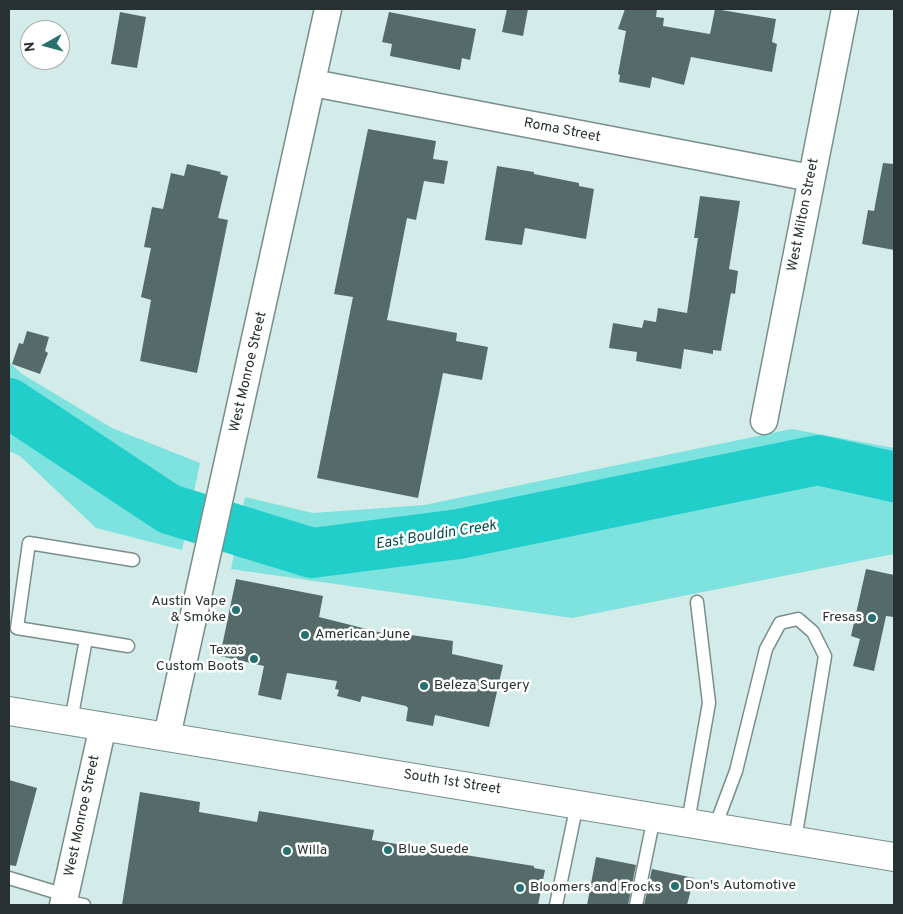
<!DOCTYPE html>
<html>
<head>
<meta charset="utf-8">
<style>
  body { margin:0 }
  #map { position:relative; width:903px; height:914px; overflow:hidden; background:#d3ecea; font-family:Overpass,sans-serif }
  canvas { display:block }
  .frame { position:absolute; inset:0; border:10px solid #283131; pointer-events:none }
  .north { position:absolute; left:20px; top:20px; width:50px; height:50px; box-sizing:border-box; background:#fff; border:1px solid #a9adad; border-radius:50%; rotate:263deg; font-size:14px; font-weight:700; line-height:20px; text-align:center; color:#283131 }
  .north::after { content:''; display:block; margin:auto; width:18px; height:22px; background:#26706e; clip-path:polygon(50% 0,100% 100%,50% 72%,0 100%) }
</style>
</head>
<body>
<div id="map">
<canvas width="903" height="914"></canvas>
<div class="frame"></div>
<div class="north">N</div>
</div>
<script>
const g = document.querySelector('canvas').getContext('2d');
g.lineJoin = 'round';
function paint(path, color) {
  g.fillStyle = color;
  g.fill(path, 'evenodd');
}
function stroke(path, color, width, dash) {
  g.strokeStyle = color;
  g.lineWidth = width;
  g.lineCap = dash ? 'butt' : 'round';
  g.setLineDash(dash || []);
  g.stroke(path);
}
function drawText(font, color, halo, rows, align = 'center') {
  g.font = font + ' Overpass,sans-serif';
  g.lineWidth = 5;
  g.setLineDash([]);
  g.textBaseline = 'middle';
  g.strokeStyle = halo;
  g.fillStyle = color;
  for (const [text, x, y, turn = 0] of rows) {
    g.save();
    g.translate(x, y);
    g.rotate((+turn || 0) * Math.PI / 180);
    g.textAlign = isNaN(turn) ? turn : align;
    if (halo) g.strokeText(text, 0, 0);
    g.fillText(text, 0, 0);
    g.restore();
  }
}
paint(new Path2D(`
  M9,362L22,374L112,428L200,463L182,550L96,528L20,456L9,451Z
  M792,429L894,448V554L572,618L231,569L245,497L313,513L424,505Z`), '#7ee2de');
stroke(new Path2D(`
  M9,403L169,509L312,553L459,534L818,460L894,477`), '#22ceca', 50);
paint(new Path2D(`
  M507,9H528L523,36L502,32Z
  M625,9H657L656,17L664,18L663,26L710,34L715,9L776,19L772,42L777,44L772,72L691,57L684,85L652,77L650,88L619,82L620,75L618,74L626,31L618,29Z
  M120,12L146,17L137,68L111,64Z
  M389,12L476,29L470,60L462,58L460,70L390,56L392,44L382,42Z
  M368,129L436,141L433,159L448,161L444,184L424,181L416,220L407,218L387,320L457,333L456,341L488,347L482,380L443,373L418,498L317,478L353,297L334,294Z
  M883,163L894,164V250L862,244L868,210L874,211Z
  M187,164L221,172L220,174L228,176L218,218L228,220L197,373L140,361L151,300L141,297L151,248L144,247L152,207L163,209L171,173L184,176Z
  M497,166L534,172V174L579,183V186L594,189L586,239L525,228L522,245L485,240Z
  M700,196L740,201L729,269L738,271L735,294L731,293L721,351L713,350V354L684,349L681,369L636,361L637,352L609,348L613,323L642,328L644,320L656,322L658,308L687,313L698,238H694Z
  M27,331L49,337L45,351L48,353L40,374L12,364L19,343L23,344Z
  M866,569L894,575V617L886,616L874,671L853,666L860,639L851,636Z
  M236,579L323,596L319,617L410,640L411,635L453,641L452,654L503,665L489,727L435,715L433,726L406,721L408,708L406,706L362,696L360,702L337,696L339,690L335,689L337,681L287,673L281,700L258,695L264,666L220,656Z
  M9,780L37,788L16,866L9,865Z
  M140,792L200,802L199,812L257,822L259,811L374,830L372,840L534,866V868L545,870L538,905H122Z
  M596,857L636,865L628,905H587Z
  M652,869L694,878L687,905H644Z`), '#556b6a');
const service = new Path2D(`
  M86,639L128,646
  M71,721L86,639L17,628L29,543L133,560
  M688,822L709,703L697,602
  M715,827L736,771L766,649L780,623L798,619L813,632L825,656L795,840
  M9,878L65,895
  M64,901L84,905
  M556,905L577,804
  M636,905L654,817`);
const minor = new Path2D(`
  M313,83L811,178
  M764,421L845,9
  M167,736L328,9
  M63,905L103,726`);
const secondary = new Path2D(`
  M9,711L894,857`);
stroke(service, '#788f8d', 15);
stroke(minor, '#788f8d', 29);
stroke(secondary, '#788f8d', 30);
stroke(service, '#fff', 12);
stroke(minor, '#fff', 26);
stroke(secondary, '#fff', 28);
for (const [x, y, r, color] of [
  [236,610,5,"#26706e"],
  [872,618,5,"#26706e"],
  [305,635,5,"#26706e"],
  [254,659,5,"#26706e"],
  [424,686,5,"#26706e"],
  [388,850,5,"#26706e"],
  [287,851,5,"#26706e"],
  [675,886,5,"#26706e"],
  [520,888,5,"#26706e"]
]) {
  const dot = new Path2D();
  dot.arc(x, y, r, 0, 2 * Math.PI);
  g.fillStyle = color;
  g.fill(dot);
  stroke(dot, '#fff', 2);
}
drawText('14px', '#283131', '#fff', [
  ["Roma Street",562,131,11],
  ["West Milton Street",804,215,-79],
  ["West Monroe Street",249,372,-77],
  ["South 1st Street",452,783,9],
  ["West Monroe Street",83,816,-78]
]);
drawText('14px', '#283131', '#fff', [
  ["Austin Vape",226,602,"right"],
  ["& Smoke",226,618,"right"],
  ["Fresas",862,618,"right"],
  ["American June",315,635],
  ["Texas",244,651,"right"],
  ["Custom Boots",244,667,"right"],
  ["Beleza Surgery",434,686],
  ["Blue Suede",398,850],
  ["Willa",297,851],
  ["Don's Automotive",685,886],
  ["Bloomers and Frocks",530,888]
], 'left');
drawText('italic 15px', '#044c4a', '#fff', [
  ["East Bouldin Creek",436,536,-9]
]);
</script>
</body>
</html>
